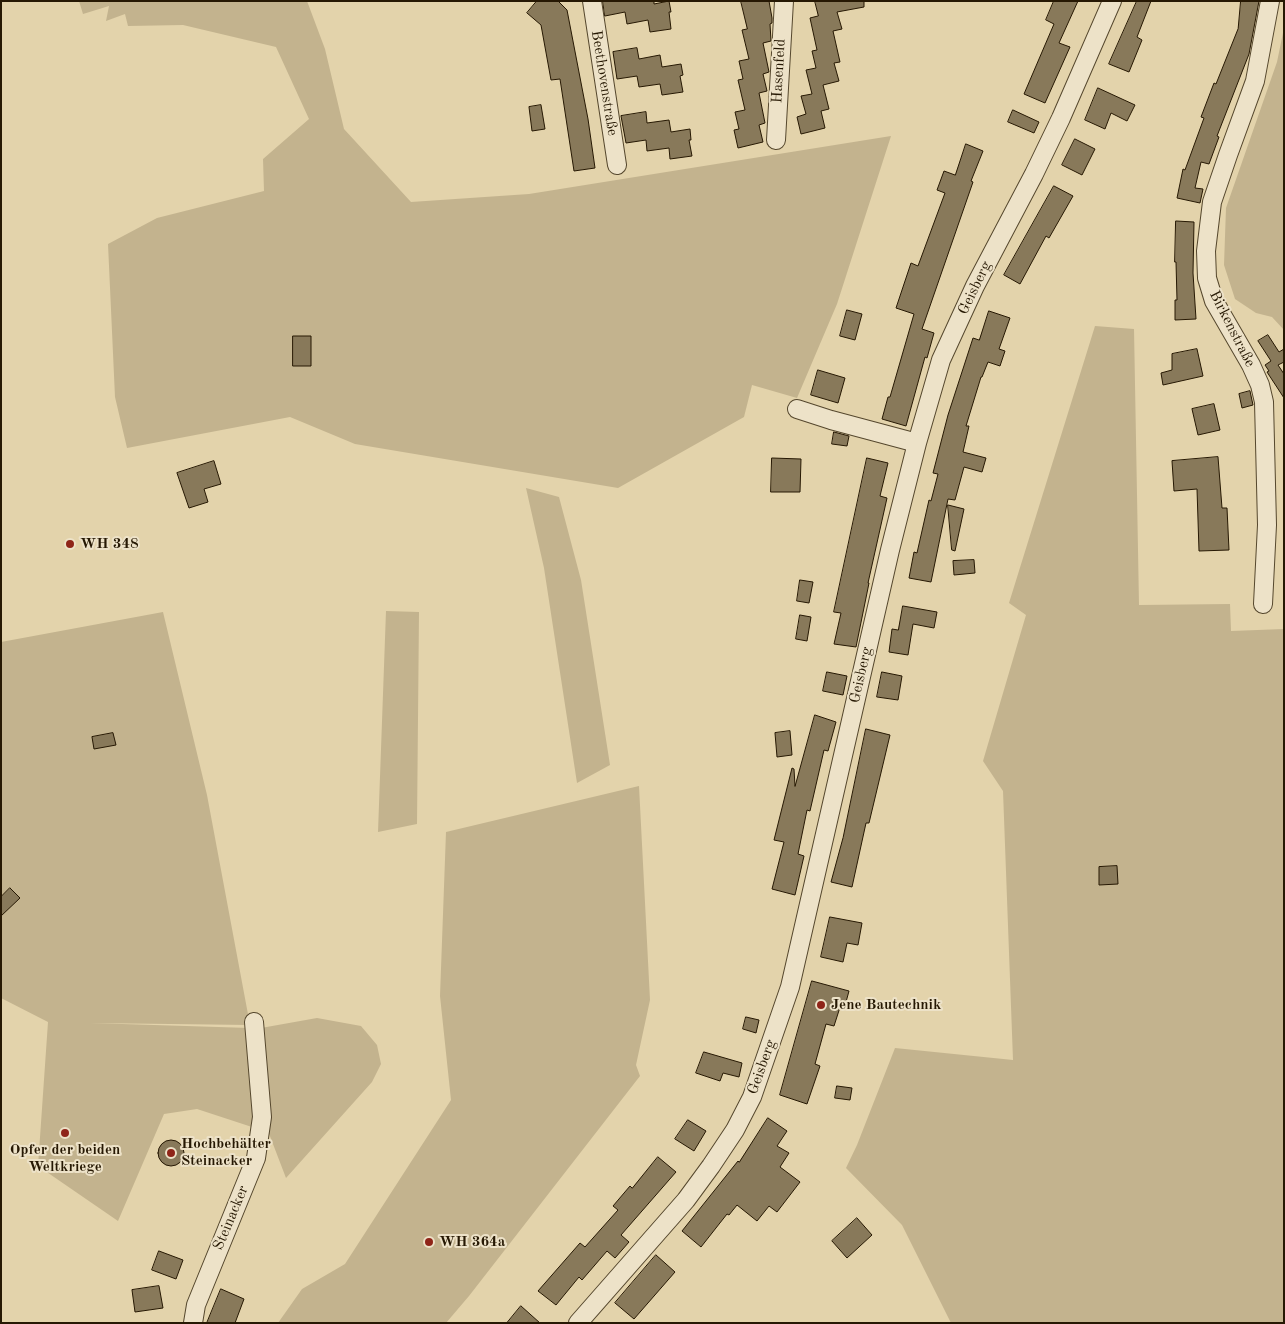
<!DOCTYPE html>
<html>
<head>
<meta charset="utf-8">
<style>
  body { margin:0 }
  #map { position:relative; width:1285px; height:1324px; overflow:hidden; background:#e3d3ab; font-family:"Old Standard TT",serif }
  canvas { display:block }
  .frame { position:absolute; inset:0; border:2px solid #261803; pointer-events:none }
</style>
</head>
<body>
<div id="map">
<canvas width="1285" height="1324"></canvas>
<div class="frame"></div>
</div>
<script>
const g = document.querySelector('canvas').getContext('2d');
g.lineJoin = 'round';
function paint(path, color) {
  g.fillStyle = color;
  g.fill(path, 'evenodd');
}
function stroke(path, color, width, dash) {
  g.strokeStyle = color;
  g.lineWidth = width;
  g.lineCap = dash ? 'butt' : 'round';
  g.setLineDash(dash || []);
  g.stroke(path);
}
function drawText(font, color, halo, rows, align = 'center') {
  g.font = font + ' "Old Standard TT",serif';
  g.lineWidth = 4;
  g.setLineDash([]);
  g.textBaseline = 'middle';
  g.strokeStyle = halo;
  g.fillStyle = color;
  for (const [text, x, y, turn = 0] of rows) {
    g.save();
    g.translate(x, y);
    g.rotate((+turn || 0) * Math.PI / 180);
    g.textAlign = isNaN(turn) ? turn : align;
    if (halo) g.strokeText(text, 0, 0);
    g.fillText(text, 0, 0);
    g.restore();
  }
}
paint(new Path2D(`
  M79,1H307L325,49L344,129L411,202L529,194L891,136L837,304L797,398L752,385L744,417L618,488L355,444L290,417L127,448L115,397L108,244L157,218L264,191L263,159L309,119L276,47L183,25L128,26L125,14L106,21L109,6L83,14Z
  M1284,28V330L1272,317L1256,313L1235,299L1224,265L1226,208L1277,62Z
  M1095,326L1134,329L1139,605L1230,604L1231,631L1284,629V1323H951L902,1225L846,1168L857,1145L895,1048L1013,1060L1003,791L983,761L1026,615L1009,603Z
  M526,488L559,497L581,580L610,765L577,783L544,568Z
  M386,611L419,612L417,824L378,832Z
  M163,612L207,795L250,1025L90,1023L250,1028L255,1128L197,1109L164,1114L118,1221L38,1166L48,1022L1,998V642Z
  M639,786L650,1000L636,1065L640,1076L469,1296L446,1323H278L302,1289L345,1264L451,1100L440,996L446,832Z
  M317,1018L361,1026L377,1045L381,1064L372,1082L286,1178L268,1131L261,1028Z`), '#c3b38e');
const building = new Path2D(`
  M537,1H558L567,10L588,119L595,168L574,171L560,79L551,80L541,25L527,13Z
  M603,1H654V4L669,1L671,12H669L671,29L650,32L648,20L627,24L625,12L605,16Z
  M741,1H769L772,18V23L770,24L771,41L763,43L769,72L763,74L767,91L759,93L765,123L759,125L763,142L738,148L734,130L739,129L735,112L745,110L738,80L743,79L739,61L749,59L742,30L747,29Z
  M815,1H864V7L837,12L842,29L833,31L840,62L834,63L839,81L823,85L829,109L821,111L825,128L801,134L797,117L806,114L801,96L812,94L806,70L816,68L812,51L817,50L810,18L818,16Z
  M1054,1H1078L1059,43L1070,47L1045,103L1024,94L1054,24L1046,20Z
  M1137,1H1151L1137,37L1142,40L1129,72L1109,64Z
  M1241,1H1259L1249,54L1217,136L1219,137L1209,164L1201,162L1195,188L1203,189L1200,203L1177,198L1183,169L1185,170L1204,118L1201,117L1214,83L1216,84L1238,29Z
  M637,48L639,59L660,55L662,67L681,64L683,75L680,76L683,92L662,95L660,84L639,87L637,76L617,79L613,52Z
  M1098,88L1135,105L1127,121L1111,113L1105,129L1085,120Z
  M541,105L545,129L532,131L529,107Z
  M1013,110L1039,122L1034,133L1008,122Z
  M646,112L647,123L669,120L671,132L690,129L691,140H689L692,156L670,159L669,148L647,151L646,140L626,143L621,116Z
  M1075,139L1095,149L1082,175L1062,165Z
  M966,144L983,151L971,181L973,182L922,329L934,333L927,358L925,357L906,426L882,419L888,397H890L914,314L896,308L911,263L918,266L945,193L937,190L944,171L955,175Z
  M1054,186L1073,196L1049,238L1046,236L1020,284L1004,275Z
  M1176,221L1194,222L1193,273L1196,319L1175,320V300H1177L1176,262H1175Z
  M847,310L862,314L855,340L840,336Z
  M989,311L1010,318L999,349L1005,351L1000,366L988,362L982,377H981L966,426H969L963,452L986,458L982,472L964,467L955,500L948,499L931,582L909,578L914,552L917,553L929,500L931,501L938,474L933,473L948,415L973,338L979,340Z
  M1268,335L1279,352L1284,349V362L1278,365L1284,374V398L1267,372L1269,371L1265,365L1271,361L1258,341Z
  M293,336H311V366H293Z
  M1197,349L1203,376L1163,385L1161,373L1172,370V354Z
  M818,370L845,378L838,403L811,395Z
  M1250,391L1253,405L1242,408L1239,394Z
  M1214,404L1220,430L1198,435L1192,409Z
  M834,432L849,436L847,446L832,444Z
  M1218,457L1222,508H1227L1229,550L1199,551L1197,489L1174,491L1172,461Z
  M772,458L801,459L800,492H771Z
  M867,458L888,463L880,496L887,498L868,583H869L856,647L834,644L841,613L834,612Z
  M214,461L221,484L204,489L208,502L189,508L177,473Z
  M948,505L964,509L955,551L952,550Z
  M974,560L975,573L954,575L953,561Z
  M800,580L813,582L809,603L797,601Z
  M903,606L937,612L934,628L913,624L908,655L889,652L892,629L898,630Z
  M800,615L811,617L807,641L796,639Z
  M827,672L847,676L843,695L823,691Z
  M882,672L902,676L898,700L877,697Z
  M815,715L836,722L828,751L824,750L810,811L807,810L798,854L804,856L795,895L772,889L784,842L774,840L792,768L794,769L795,786Z
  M866,729L890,735L869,823H866L852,887L831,882L843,838Z
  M790,731L792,755L777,757L775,733Z
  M113,733L116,745L94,749L92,737Z
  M1117,866L1118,884L1099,885V867Z
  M10,888L20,898L1,916V897Z
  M830,917L862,923L858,945L847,943L843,962L821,957Z
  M812,981L849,991L846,1002L842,1001L834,1026L826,1024L815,1064L820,1066L807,1104L780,1095Z
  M746,1017L759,1020L756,1033L743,1029Z
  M704,1052L742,1063L739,1077L723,1073L720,1081L696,1073Z
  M837,1086L852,1088L850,1100L835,1098Z
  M768,1118L787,1131L777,1146L789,1153L780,1167L800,1182L777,1212L769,1206L757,1221L737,1205L729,1215L727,1214L701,1247L682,1231L738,1161L739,1162Z
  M688,1120L706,1131L694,1151L675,1139Z
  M158 1153a13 13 0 1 1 26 0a13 13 0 1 1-26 0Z
  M658,1157L676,1172L621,1235L629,1242L615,1258L607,1251L582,1280L579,1277L556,1305L538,1291L580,1243L585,1247L618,1210L613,1206L630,1186L632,1188Z
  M857,1218L872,1235L847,1258L832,1241Z
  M159,1251L183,1260L176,1279L152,1270Z
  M656,1255L675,1272L634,1319L615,1303Z
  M159,1286L163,1308L135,1312L132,1290Z
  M221,1289L244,1299L235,1323H207Z
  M521,1306L540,1323H507Z`);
paint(building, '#88795a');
stroke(building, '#261803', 1);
const minor = new Path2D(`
  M592,1L617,165
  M776,140L784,1
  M797,409L831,420L917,443
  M1263,604L1267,525L1264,402L1260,385L1251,365L1214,301L1207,278L1206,251L1212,202L1228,155L1255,81L1270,1
  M193,1323L196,1305L256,1158L262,1117L254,1022
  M578,1323L686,1200L711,1166L735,1130L752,1097L790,987L890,550L917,443L941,360L975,286L1034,174L1061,118L1112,1`);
stroke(minor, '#55472d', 20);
stroke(minor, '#ede2c8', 18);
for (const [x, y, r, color] of [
  [70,544,5,"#8f2418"],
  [821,1005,5,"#8f2418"],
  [65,1133,5,"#8f2418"],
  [171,1153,5,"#8f2418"],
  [429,1242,5,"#8f2418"]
]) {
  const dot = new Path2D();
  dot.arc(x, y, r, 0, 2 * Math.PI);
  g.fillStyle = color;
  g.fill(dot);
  stroke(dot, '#ede2c8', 2);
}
drawText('15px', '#261803', '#ede2c8', [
  ["Hasenfeld",779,71,-87],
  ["Beethovenstraße",604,83,81],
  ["Geisberg",975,288,-64],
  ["Birkenstraße",1232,329,63],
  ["Geisberg",861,675,-77],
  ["Geisberg",762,1067,-70],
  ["Steinacker",231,1218,-67]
]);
drawText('bold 15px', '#261803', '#ede2c8', [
  ["WH 348",80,544],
  ["Jene Bautechnik",831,1005],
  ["Hochbehälter",181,1144],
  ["Steinacker",181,1161],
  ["Opfer der beiden",65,1150,"center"],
  ["Weltkriege",65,1167,"center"],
  ["WH 364a",439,1242]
], 'left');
</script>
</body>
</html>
